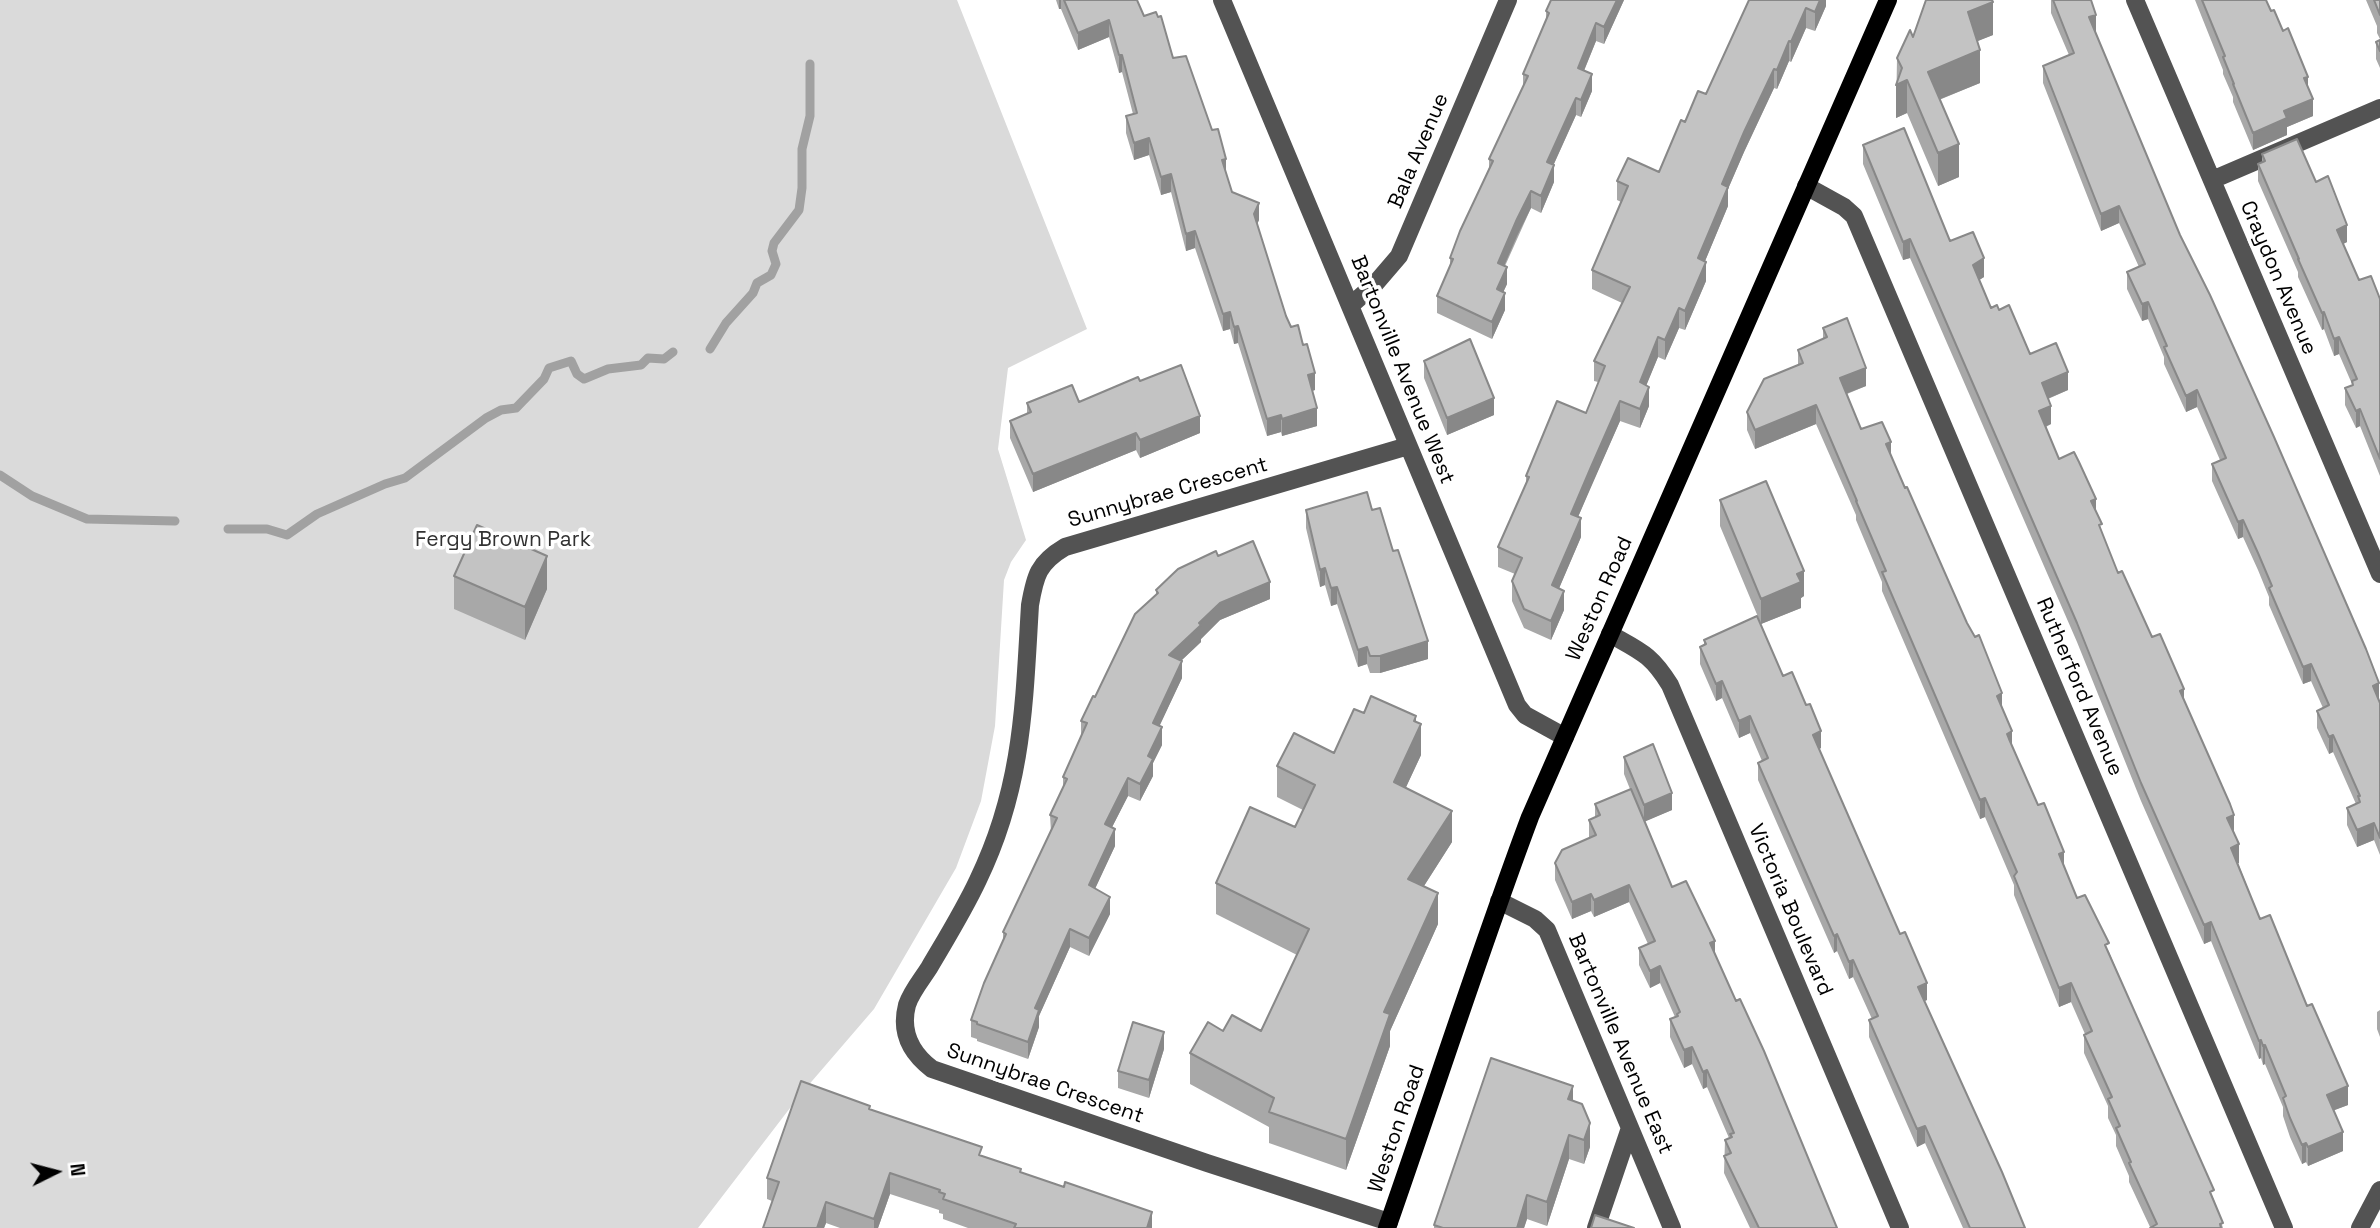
<!DOCTYPE html>
<html>
<head>
<meta charset="utf-8">
<style>
  body { margin:0 }
  #map { position:relative; width:2380px; height:1228px; overflow:hidden; background:#fff; font-family:"Space Grotesk",sans-serif }
  canvas { display:block }
  .north { position:absolute; left:21px; top:1137px; width:70px; height:70px; -webkit-text-stroke:5px #fff; paint-order:stroke; rotate:84deg; font-size:19px; font-weight:700; line-height:28px; text-align:center; color:#000 }
  .north::after { content:''; display:block; margin:auto; width:24px; height:32px; background:#000; clip-path:polygon(50% 0,100% 100%,50% 72%,0 100%) }
</style>
</head>
<body>
<div id="map">
<canvas width="2380" height="1228"></canvas>
<div class="north">N</div>
</div>
<script>
const g = document.querySelector('canvas').getContext('2d');
g.lineJoin = 'round';
function paint(path, color) {
  g.fillStyle = color;
  g.fill(path, 'evenodd');
}
function stroke(path, color, width, dash) {
  g.strokeStyle = color;
  g.lineWidth = width;
  g.lineCap = dash ? 'butt' : 'round';
  g.setLineDash(dash || []);
  g.stroke(path);
}
function drawText(font, color, halo, rows, align = 'center') {
  g.font = font + ' "Space Grotesk",sans-serif';
  g.lineWidth = 7;
  g.setLineDash([]);
  g.textBaseline = 'middle';
  g.strokeStyle = halo;
  g.fillStyle = color;
  for (const [text, x, y, turn = 0] of rows) {
    g.save();
    g.translate(x, y);
    g.rotate((+turn || 0) * Math.PI / 180);
    g.textAlign = isNaN(turn) ? turn : align;
    if (halo) g.strokeText(text, 0, 0);
    g.fillText(text, 0, 0);
    g.restore();
  }
}
paint(new Path2D(`
  M0,0H957L1087,329L1008,368L998,449L1026,540L1011,562L1004,580L995,726L981,801L956,868L874,1009L800,1095L698,1228H0Z`), '#dadada');
stroke(new Path2D(`
  M710,349L726,323L753,293L757,283L771,275L776,264L772,251L774,243L799,210L802,188V149L810,116V64
  M0,475L32,496L87,519L175,521
  M228,529H267L287,535L317,514L385,484L405,478L486,418L501,410L516,408L544,379L549,368L571,361L577,374L584,379L608,369L641,365L648,358L664,359L673,352`), '#a1a1a1', 9);
stroke(new Path2D(`
  M1222,0L1517,705L1525,715L1565,737
  M2135,0L2380,574
  M2212,180L2380,108
  M1806,186L1844,207L1854,216L2284,1228
  M1351,305L1375,284L1399,256L1508,0
  M1610,634C1640,651 1651,654 1670,685L1900,1228
  M1499,901L1535,919L1547,930L1672,1228
  M1389,1222L1207,1163L932,1069C911,1053 900,1032 907,1005C911,992 922,979 929,968C946,939 964,910 978,880C1023,787 1024,705 1030,605C1035,576 1038,563 1065,547L1408,446
  M1596,1228L1630,1128
  M2360,1228L2380,1190`), '#535353', 18);
stroke(new Path2D(`
  M1387,1228C1435,1091 1479,953 1530,817L1888,0`), '#000', 18);
paint(new Path2D(`
  M1056,0H1137L1144,16L1173,58L1226,174L1232,192L1259,220L1257,224L1286,316L1315,390L1312,391L1317,426L1282,436L1281,432L1267,436L1238,343L1234,344L1230,329L1223,331L1195,248L1186,251L1171,192L1161,195L1149,155L1134,160L1126,133V116L1133,114L1122,72L1119,73L1109,37L1078,50L1061,9H1059Z
  M1551,0H1624L1604,44L1596,41L1584,71L1592,91L1581,117L1576,115L1554,164V182L1541,213L1531,208L1505,266L1507,284L1503,292L1505,310L1492,339L1437,313V296L1450,268V258L1489,168V159L1523,87V74L1546,19V11Z
  M1749,0H1826V6L1815,31L1806,28L1791,62L1789,61L1777,89L1774,88L1744,152L1728,189V206L1705,261L1706,281L1685,330L1679,328L1665,360L1658,357L1646,385L1649,406L1640,428L1620,421L1591,486L1578,517L1581,537L1559,588L1564,610L1551,640L1524,628L1512,601V581L1515,574L1498,567V547L1526,485V476L1586,413L1598,382L1594,381V361L1622,303L1592,289V270L1621,202L1617,200V181L1659,172L1685,122L1706,94Z
  M2051,0H2091L2096,32H2095L2180,235L2379,700L2380,855L2374,840L2357,847L2347,825V808L2356,804L2333,752L2329,754L2317,728V711L2323,708L2311,681L2303,684L2269,605V597L2258,570L2243,537L2238,539L2212,481V464L2220,460L2197,407L2186,412L2164,364V357L2148,319L2142,321L2127,289V272L2139,267L2119,223L2101,231L2043,83V66L2069,55L2051,13Z
  M2195,0H2266L2308,88L2313,116L2287,127V135L2253,150L2233,102V97L2223,74V70Z
  M2366,0H2380V39L2377,33V26Z
  M1993,35L1977,41L1980,83L1939,100L1959,177L1938,186L1907,113L1896,118L1897,58L1913,37Z
  M2380,40V68L2376,59V42Z
  M1863,145L1984,277L1979,280L1991,308L1999,310L2030,354L2068,390L2048,399L2051,424L2046,427L2059,459L2096,510L2102,533L2118,573L2184,700L2234,832L2239,863H2238L2260,919L2348,1105L2334,1110L2343,1151L2308,1166L2306,1162L2302,1164L2290,1137L2283,1116V1107L2265,1064L2263,1065L2261,1058L2259,1059L2211,941L2204,944L2141,801L2077,642L1910,258L1903,260L1863,164Z
  M2262,154L2316,182L2347,242L2343,244L2359,280L2380,299V476L2360,426L2356,428L2345,405V388L2352,385V384L2339,354L2334,356L2324,329L2322,330L2298,277V272L2258,181V164L2262,162Z
  M1823,328L1866,386L1847,394L1861,429L1891,455L2002,708L2012,747L2077,898L2109,952L2214,1200L2223,1228L2150,1227L2129,1182V1176L2116,1146V1135L2108,1118V1106L2084,1053V1035L2085,1034L2071,1002L2059,1007L2014,895V885L1985,817L1980,819L1882,591V582L1856,520V515L1816,424L1755,449L1747,430V412L1798,365V350L1823,339Z
  M1424,361L1494,415L1447,435L1424,378Z
  M1140,381L1200,433L1140,458L1136,450L1033,492L1010,438V421L1027,414V403L1079,402Z
  M1720,500L1804,596L1801,598V608L1761,624L1720,526Z
  M1306,510H1372L1428,659L1380,673H1370L1367,664L1358,667L1337,604L1331,606L1325,585L1320,587L1306,528Z
  M1218,556L1270,599L1220,620L1201,639V642L1181,661L1182,678L1159,726L1162,745L1153,763V776L1140,801L1128,796L1112,827L1115,846L1095,888L1110,914L1089,956L1070,947L1039,1016V1027L1028,1059L977,1041V1039L971,1037V1020L1003,942V932L1051,832L1050,815L1063,787V777L1081,736V721L1156,595V590Z
  M454,576L547,589L525,640L454,609Z
  M1704,640L1783,676L1821,748L1819,749L1927,1000L1924,1001L2025,1228H1963L1925,1143L1917,1147L1869,1037V1020L1872,1019L1853,977L1849,979L1837,951L1834,953L1758,780V763L1762,761L1750,733L1739,738L1722,698L1716,701L1700,664V647L1704,645Z
  M1364,713L1416,722L1421,755L1406,787L1452,842L1424,886L1438,924L1390,1031V1046L1346,1170L1269,1143V1127L1190,1084V1053L1223,1031H1261L1297,955L1216,914V883L1295,827L1303,810L1277,797V766L1334,753Z
  M1624,757L1672,810L1645,821L1672,887L1715,955L1837,1228H1750L1724,1173L1725,1140L1729,1138L1707,1087L1703,1089L1692,1064L1684,1068L1670,1037V1019L1675,1017L1660,983L1650,988L1639,965V948L1648,944L1629,902L1594,917L1591,911L1572,919L1555,880V863L1589,838V820L1595,817V804L1630,789L1624,774Z
  M2380,1010V1037L2377,1029V1012Z
  M1164,1049L1149,1098L1118,1088V1071Z
  M1573,1100L1590,1147L1584,1164L1569,1159L1547,1226L1527,1219L1524,1228H1434V1225Z
  M870,1110L1021,1172L1152,1228H968L943,1219V1214L939,1213V1210L890,1194L878,1228H840L826,1223L824,1228H763L772,1201L767,1199V1178Z`), '#a8a8a8');
paint(new Path2D(`
  M1059,0H1061V9H1059Z
  M1617,0H1624L1604,44V27Z
  M1820,0H1826V6L1815,31V12Z
  M1993,2V35L1968,45V12Z
  M1806,8V28L1791,62V42Z
  M2096,15V32L2089,34V17Z
  M1109,20V37L1078,50V33Z
  M1596,23V41L1578,85V68Z
  M1789,41V61L1777,89V70Z
  M1980,50V83L1928,104V72Z
  M1119,55H1122V72L1119,73Z
  M1774,69V88L1744,152L1728,189V206L1698,278V258L1722,184L1744,132Z
  M1592,74V91L1581,117V100Z
  M2308,77V94L2304,78Z
  M1907,80V113L1896,118V85Z
  M1576,98V115L1547,179V162Z
  M2313,99V116L2287,127V135L2253,150V133L2284,111Z
  M1149,138V155L1134,160V143Z
  M1959,144V177L1938,186V153Z
  M1226,159V176L1222,160Z
  M1554,165V182L1541,213V196Z
  M1171,174V192L1161,195V177Z
  M1531,191V208L1517,236L1498,280V263L1517,219Z
  M1259,203V220L1254,231V214Z
  M2119,206V223L2101,231V214Z
  M2347,225V242L2337,247V230Z
  M1195,231V248L1186,251V234Z
  M1910,239V258L1903,260V242Z
  M1984,258V277L1973,284V265Z
  M1706,262V281L1685,330V311Z
  M1507,267V284L1497,306V289Z
  M1505,293V310L1492,339V322Z
  M2148,302V319L2142,321V304Z
  M1679,308V328L1665,360V340Z
  M1230,312V329L1223,331V314Z
  M2324,312V329L2322,330V313Z
  M1238,326V343L1234,344V327Z
  M1658,337V357L1640,401V382Z
  M2339,337V354L2334,356V339Z
  M1866,368V386L1840,396V378Z
  M2068,372V390L2042,401V383Z
  M1315,373V390L1308,392V375Z
  M1649,387V406L1640,428V409Z
  M2197,390V407L2186,412V396Z
  M1494,398V415L1447,435V418Z
  M1620,401V421L1571,533V514Z
  M1816,405V424L1755,449V430Z
  M2051,406V424L2039,429V411Z
  M1317,408V426L1282,436V419Z
  M2360,409V426L2356,428V411Z
  M1281,415V432L1267,436V419Z
  M1200,416V433L1140,458V440Z
  M1136,433V450L1033,492V474Z
  M1891,442V461L1886,444Z
  M2096,499V517L2091,501Z
  M1581,518V537L1552,605V585Z
  M2243,520V537L2238,539V522Z
  M547,556V589L525,640V607Z
  M1325,568V585L1320,587V570Z
  M1804,571V596L1801,598V608L1761,624V599L1797,574Z
  M1270,582V599L1220,620L1201,639V642L1169,672V655L1199,623L1220,603Z
  M1337,587V604L1331,606V588Z
  M1564,591V610L1551,640V621Z
  M1428,641V659L1380,673V656Z
  M1367,647V664L1358,667V650Z
  M1182,661V678L1153,740V723Z
  M2311,664V681L2303,684V667Z
  M1722,681V698L1716,701V684Z
  M2379,683V700L2373,686Z
  M2184,689V708L2180,691Z
  M2002,693V712L1997,696Z
  M1416,716V733L1421,724V755L1394,813V782Z
  M1750,716V733L1739,738V721Z
  M1162,727V745L1153,763V776L1140,801V784L1148,756Z
  M1821,731V748L1813,752V735Z
  M2012,731V750L2007,734Z
  M2333,735V752L2329,754V737Z
  M1128,778V796L1105,841V824Z
  M1672,793V810L1644,822V805Z
  M1985,798V817L1980,819V800Z
  M1452,811V842L1408,911V879Z
  M2234,815V834L2227,818Z
  M2374,823V840L2357,847V830Z
  M1115,829V846L1089,902V885Z
  M2239,844V863L2231,866V848Z
  M2064,852V870L2059,854Z
  M1629,885V902L1594,917V900Z
  M1438,893V924L1390,1031V1046L1346,1170V1139L1384,1012Z
  M1591,894V911L1572,919V902Z
  M1110,897V914L1089,956V938Z
  M2211,922V941L2204,944V925Z
  M1070,929V947L1039,1016V1027L1028,1059V1042L1035,1008Z
  M1837,934V951L1834,953V936Z
  M1715,941V958L1710,943Z
  M1853,960V977L1849,979V962Z
  M1660,966V983L1650,988V971Z
  M1927,983V1000L1918,1004V987Z
  M2071,983V1002L2059,1007V988Z
  M1164,1032V1049L1149,1098V1080Z
  M2261,1040V1058L2259,1059V1041Z
  M2265,1045V1064L2263,1065V1046Z
  M1692,1047V1064L1684,1068V1050Z
  M1707,1070V1087L1703,1089V1072Z
  M1573,1086V1110L1568,1099Z
  M2348,1086V1105L2327,1113V1095Z
  M1590,1123V1147L1584,1164V1140Z
  M1925,1126V1143L1917,1147V1129Z
  M2343,1132V1151L2308,1166V1147Z
  M1569,1135V1159L1547,1226V1202Z
  M2306,1143V1162L2302,1164V1145Z
  M890,1173V1194L878,1228H874V1219Z
  M1527,1195V1219L1524,1228H1517Z
  M826,1202V1223L824,1228H817Z
  M1152,1212V1228H1147Z`), '#888');
const building = new Path2D(`
  M1064,0H1137L1144,16L1156,12L1158,17L1161,16L1173,58L1186,56L1212,130L1218,129L1226,159L1222,160L1232,192L1259,203L1254,214L1286,316L1291,327L1298,325L1303,345L1307,344L1315,373L1308,375L1317,408L1282,419L1281,415L1267,419L1238,326L1234,327L1230,312L1223,314L1195,231L1186,234L1171,174L1161,177L1149,138L1134,143L1126,116L1137,113L1122,55H1119L1109,20L1078,33Z
  M1551,0H1617L1604,27L1596,23L1578,68L1592,74L1581,100L1576,98L1547,162L1554,165L1541,196L1531,191L1517,219L1498,263L1507,267L1497,289L1505,293L1492,322L1437,296L1453,259L1450,258L1460,231L1493,161L1489,159L1528,76L1523,74L1549,13L1546,11Z
  M1749,0H1820L1815,12L1806,8L1791,42L1789,41L1777,70L1774,69L1744,132L1722,184L1728,187L1698,258L1706,262L1685,311L1679,308L1665,340L1658,337L1640,382L1649,387L1640,409L1620,401L1591,467L1571,514L1581,518L1552,585L1564,591L1551,621L1524,609L1512,581L1522,558L1498,547L1529,477L1526,476L1557,401L1586,413L1605,366L1594,361L1630,287L1592,270L1628,186L1617,181L1628,158L1659,172L1681,120L1685,122L1698,91L1706,94Z
  M1926,0H1992L1993,2L1968,12L1980,50L1928,72L1959,144L1938,153L1907,80L1896,85L1902,68L1897,58L1910,30L1913,37Z
  M2053,0H2091L2096,15L2089,17L2180,235L2210,295L2274,437L2366,649L2379,683L2373,686L2380,703V838L2374,823L2357,830L2347,808L2360,802L2358,796H2360L2333,735L2329,737L2317,711L2329,705L2311,664L2303,667L2269,588L2272,586L2258,553L2243,520L2238,522L2212,464L2226,458L2197,390L2186,396L2164,347L2167,346L2148,302L2142,304L2127,272L2145,264L2119,206L2101,214L2043,66L2074,53Z
  M2202,0H2266L2271,11L2274,10L2283,31L2288,28L2308,77L2304,78L2313,99L2284,111L2287,118L2253,133L2233,84H2234L2223,57L2225,56Z
  M2374,0H2380V15Z
  M2380,40V51L2376,42Z
  M1904,128L1950,241L1973,232L1984,258L1973,265L1991,308L1997,305L1999,310L2009,305L2030,354L2056,343L2068,372L2042,383L2051,406L2039,411L2059,459L2074,452L2079,462L2096,499L2091,501L2102,524L2099,525L2118,573L2122,571L2152,637L2160,634L2184,689L2180,691L2230,804L2234,815L2227,818L2239,844L2231,848L2260,919L2270,915L2307,1006L2312,1004L2348,1086L2327,1095L2343,1132L2308,1147L2306,1143L2302,1145L2290,1118L2283,1098L2286,1096L2265,1045L2263,1046L2261,1040L2259,1041L2211,922L2204,925L2141,783L2077,623L1910,239L1903,242L1863,145Z
  M2297,139L2316,182L2328,176L2347,225L2337,230L2359,280L2371,276L2380,299V459L2360,409L2356,411L2345,388L2353,385L2352,381L2357,379L2339,337L2334,339L2324,312L2322,313L2298,259H2299L2258,164L2265,161L2262,154Z
  M1847,318L1866,368L1840,378L1861,429L1882,422L1891,442L1886,444L1905,488L1907,487L1967,623L1975,637L1979,635L2002,693L1997,696L2012,731L2007,734L2009,739L2038,805L2044,803L2064,852L2059,854L2077,898L2085,895L2109,943L2105,945L2214,1190L2210,1192L2223,1223L2220,1224L2221,1228H2150L2157,1224L2129,1163L2131,1162L2116,1128L2120,1126L2108,1099L2112,1097L2084,1035L2092,1031L2071,983L2059,988L2014,876L2017,872L1985,798L1980,800L1882,572L1886,571L1856,501H1857L1816,405L1755,430L1747,412L1764,379L1803,363L1798,350L1827,337L1823,328Z
  M1470,339L1494,398L1447,418L1424,361Z
  M1181,365L1200,416L1140,440L1136,433L1033,474L1010,421L1031,412L1027,403L1072,385L1079,402L1138,377L1140,381Z
  M1766,481L1804,571L1797,574L1801,582L1761,599L1720,500Z
  M1367,492L1372,510L1380,508L1393,551L1398,550L1428,641L1380,656H1370L1367,647L1358,650L1337,587L1331,588L1325,568L1320,570L1306,510Z
  M477,525L547,556L525,607L454,576Z
  M1253,541L1270,582L1220,603L1199,623L1201,625L1169,655L1182,661L1153,723L1162,727L1148,756L1153,759L1140,784L1128,778L1105,824L1115,829L1089,885L1110,897L1089,938L1070,929L1035,1008L1039,1010L1028,1042L977,1024V1022L971,1020L984,983L1006,934L1003,932L1057,818L1050,815L1067,779L1063,777L1087,723L1081,721L1093,696L1095,697L1135,614L1158,593L1156,590L1178,569L1216,551L1218,556Z
  M1757,616L1783,676L1792,672L1806,705L1810,704L1821,731L1813,735L1900,934L1905,932L1927,983L1918,987L2002,1172L2025,1228H1970L1925,1126L1917,1129L1869,1020L1878,1016L1853,960L1849,962L1837,934L1834,936L1758,763L1768,758L1750,716L1739,721L1722,681L1716,684L1700,647L1706,644L1704,640Z
  M1371,696L1416,716L1414,721L1421,724L1394,782L1452,811L1408,879L1438,893L1384,1012L1390,1014L1346,1139L1269,1112L1274,1098L1190,1053L1208,1022L1223,1031L1232,1015L1261,1031L1309,929L1216,883L1250,807L1295,827L1315,785L1277,766L1294,733L1334,753L1354,709L1364,713Z
  M1653,744L1672,793L1644,805L1624,757Z
  M1631,789L1672,887L1686,881L1715,941L1710,943L1736,1001L1740,999L1764,1051L1837,1228H1759L1724,1156L1731,1153L1725,1140L1732,1137L1730,1134L1734,1133L1707,1070L1703,1072L1692,1047L1684,1050L1670,1019L1678,1016L1677,1014L1680,1012L1660,966L1650,971L1639,948L1655,941L1629,885L1594,900L1591,894L1572,902L1555,863L1562,850L1596,835L1589,820L1600,815L1595,804Z
  M1133,1022L1164,1032L1149,1080L1118,1071Z
  M1491,1058L1573,1086L1568,1099L1582,1104L1590,1123L1584,1140L1569,1135L1547,1202L1527,1195L1517,1228H1443L1434,1225Z
  M801,1081L870,1106L869,1109L982,1147L979,1155L1021,1169L1020,1172L1064,1187L1065,1182L1152,1212L1147,1228H1014L1016,1224L943,1199L945,1194L939,1192L940,1190L890,1173L874,1219L826,1202L817,1228H763L779,1182L767,1178Z
  M1595,1215L1634,1228H1591Z`);
paint(building, '#c3c3c3');
stroke(building, '#888', 2);
drawText('21px', '#000', '#fff', [
  ["Bala Avenue",1419,151,-67],
  ["Craydon Avenue",2278,278,67],
  ["Bartonville Avenue West",1402,370,68],
  ["Sunnybrae Crescent",1168,493,-16],
  ["Weston Road",1600,599,-66],
  ["Rutherford Avenue",2079,687,67],
  ["Victoria Boulevard",1790,910,67],
  ["Bartonville Avenue East",1620,1044,67],
  ["Sunnybrae Crescent",1045,1084,19],
  ["Weston Road",1397,1129,-71]
]);
drawText('21px', '#313131', '#fff', [
  ["Fergy Brown Park",503,540]
]);
</script>
</body>
</html>
